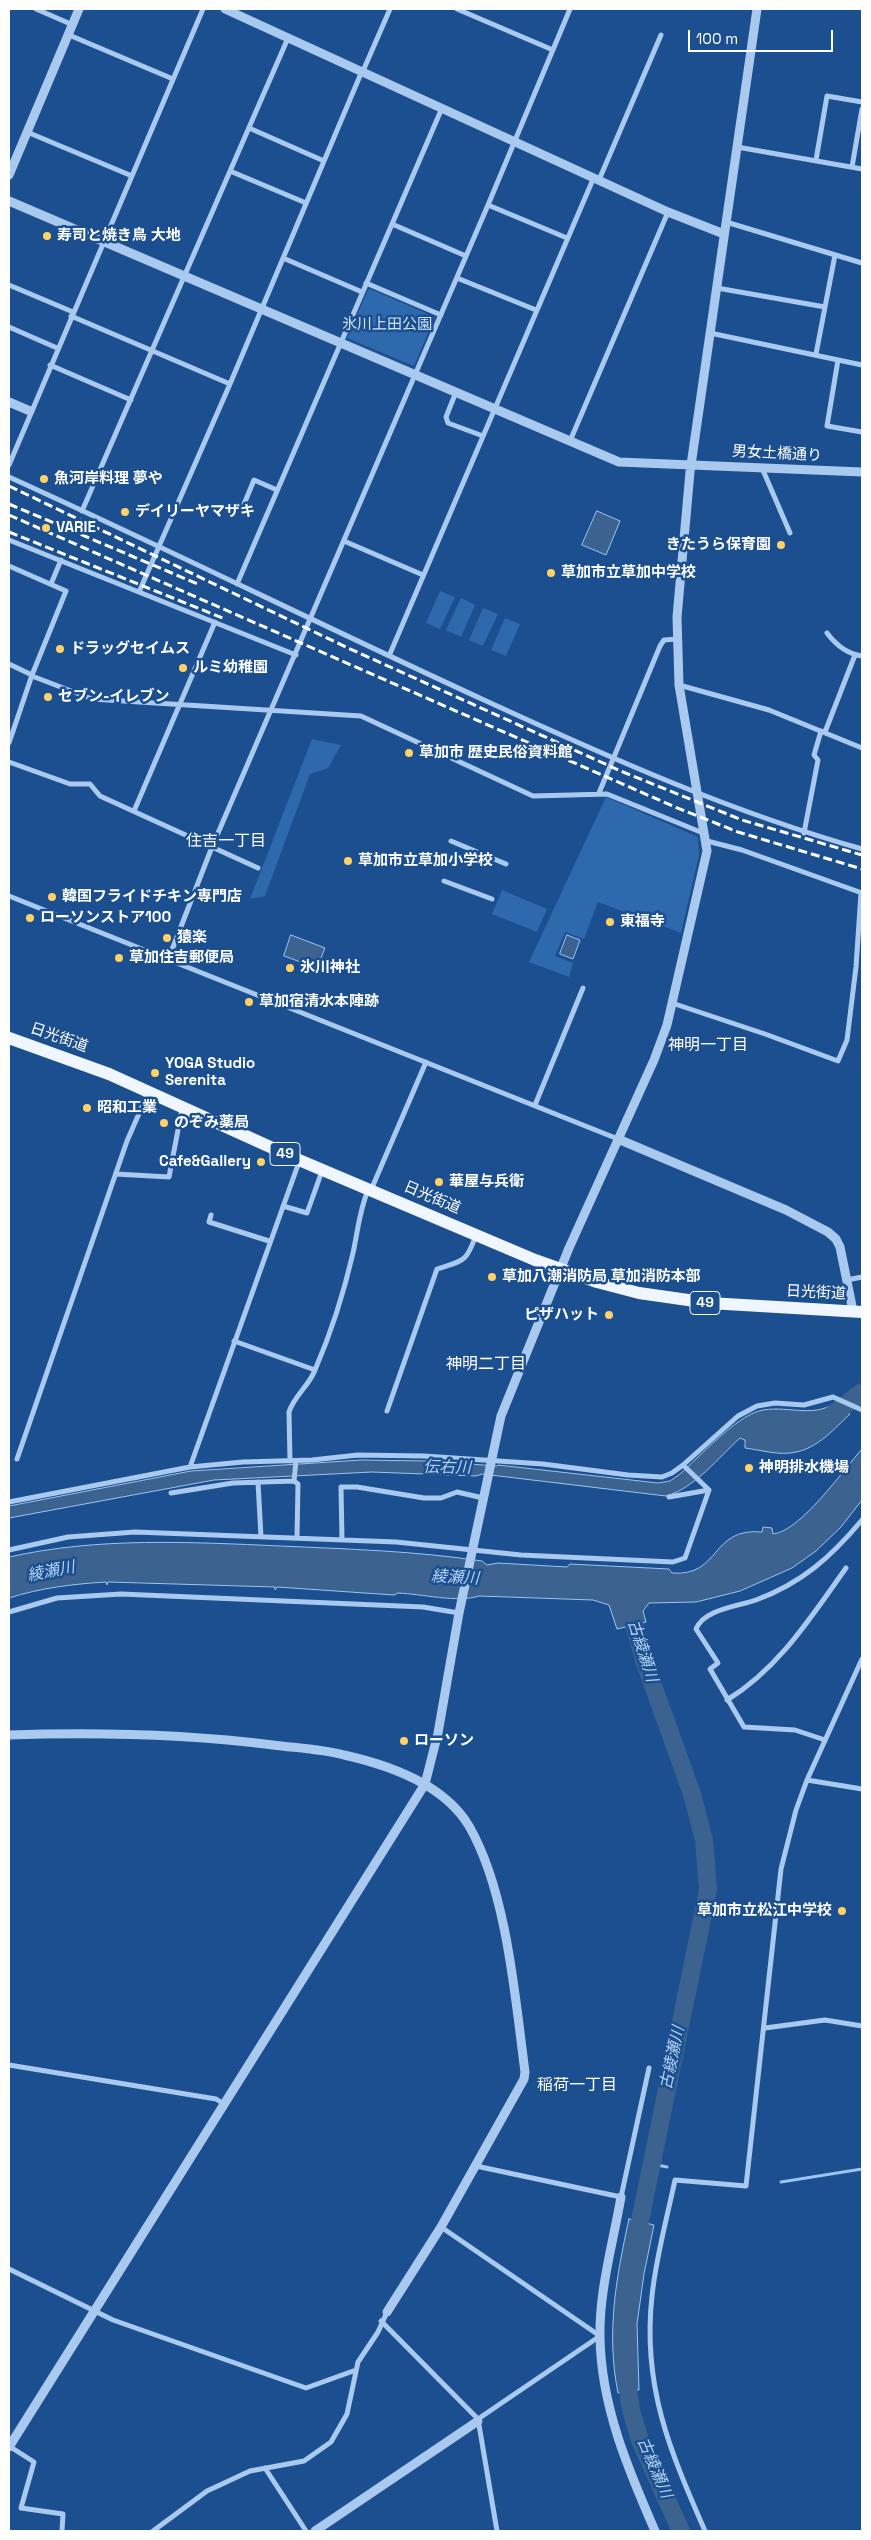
<!DOCTYPE html>
<html>
<head>
<meta charset="utf-8">
<style>
  body { margin:0 }
  #map { position:relative; width:871px; height:2540px; overflow:hidden; background:#1b4f8f; font-family:"Space Grotesk",sans-serif }
  canvas { display:block }
  .frame { position:absolute; inset:0; border:10px solid #fff; pointer-events:none }
  .scale { position:absolute; left:688px; top:30px; width:145px; height:22px; box-sizing:border-box; border:2px solid #fff; border-top:0; padding-left:6px; font-size:15px; line-height:18px; white-space:nowrap; color:#fff; -webkit-text-stroke:4px #1b4f8f; paint-order:stroke }
</style>
</head>
<body>
<div id="map">
<canvas width="871" height="2540"></canvas>
<div class="frame"></div>
<div class="scale">100 m</div>
</div>
<script>
const g = document.querySelector('canvas').getContext('2d');
g.lineJoin = 'round';
function paint(path, color) {
  g.fillStyle = color;
  g.fill(path, 'evenodd');
}
function stroke(path, color, width, dash) {
  g.strokeStyle = color;
  g.lineWidth = width;
  g.lineCap = dash ? 'butt' : 'round';
  g.setLineDash(dash || []);
  g.stroke(path);
}
function drawText(font, color, halo, rows, align = 'center') {
  g.font = font + ' "Space Grotesk","Noto Sans JP",sans-serif';
  g.lineWidth = 5;
  g.setLineDash([]);
  g.textBaseline = 'middle';
  g.strokeStyle = halo;
  g.fillStyle = color;
  for (const [text, x, y, turn = 0] of rows) {
    g.save();
    g.translate(x, y);
    g.rotate((+turn || 0) * Math.PI / 180);
    g.textAlign = isNaN(turn) ? turn : align;
    if (halo) g.strokeText(text, 0, 0);
    g.fillText(text, 0, 0);
    g.restore();
  }
}
paint(new Path2D(`
  M370,289L435,317L414,366L347,338L368,290Z
  M440,591L455,597L440,629L426,623Z
  M461,598L475,605L461,637L446,630Z
  M483,608L498,614L483,646L469,640Z
  M505,618L520,624L506,656L491,650Z
  M312,739L341,745L328,768L310,774L265,896L250,899Z
  M606,797L698,837L699,855L681,933L598,902L584,939L565,932L555,956L573,963L569,977L529,962Z
  M502,890L547,909L537,932L492,914Z`), '#2e69ad');
const water = new Path2D(`
  M597,511L620,521L606,555L582,545Z
  M291,935L325,948L317,968L284,956Z
  M567,935L580,940L573,959L560,954Z
  M835,1403L850,1414C835,1428 818,1448 796,1452C780,1456 761,1450 745,1448V1440L740,1438C718,1458 695,1488 666,1496L482,1474L476,1476L372,1472L214,1480L9,1518V1506L191,1471L361,1460L427,1461L497,1466L498,1465L658,1483L670,1481L680,1474C699,1457 736,1417 759,1411C785,1404 812,1419 835,1403Z
  M862,1449V1500L841,1527L816,1551L792,1568L740,1591L696,1602L649,1603L643,1611L646,1622L617,1629L609,1605L593,1600L479,1596C458,1603 422,1594 398,1593L394,1595L277,1587L275,1590V1587L108,1582L107,1585L106,1582C73,1584 40,1588 9,1598V1557C99,1537 189,1542 281,1546C348,1549 415,1551 482,1561L487,1565L498,1563L567,1567L570,1564L669,1569L672,1573C721,1577 710,1527 762,1532L763,1527L772,1528L773,1534C801,1531 843,1470 862,1449Z
  M629,2219L654,2225L644,2274L637,2324L639,2390L618,2393C606,2333 616,2278 629,2219Z`);
paint(water, '#3c6290');
stroke(water, '#9cc4f0', 1);
stroke(new Path2D(`
  M652,2164L667,2167
  M781,2182L862,2169`), '#9cc4f0', 3);
stroke(new Path2D(`
  M822,1420L828,1418L862,1392
  M628,1603L645,1663L692,1794L704,1840L708,1890L635,2245
  M625,2370L631,2410L640,2440L681,2531`), '#3c6290', 18);
stroke(new Path2D(`
  M36,9L73,25
  M457,9L553,50
  M69,35L173,79
  M363,71L390,9
  M249,128L324,161
  M27,132L132,176
  M737,147L862,169
  M816,160L827,96L862,102
  M852,167L862,109
  M230,171L306,203
  M599,180L661,35
  M488,205L567,238
  M726,222L862,263
  M392,224L466,256
  M283,258L362,292
  M457,278L536,310
  M366,283L441,315
  M9,285L73,312
  M717,288L825,307
  M71,316L230,384
  M9,327L57,348
  M710,333L862,365
  M816,354L835,255
  M838,360L827,426L862,432
  M50,365L131,400
  M456,392L446,417L448,423L483,436
  M570,441L668,212
  M9,465L203,9
  M762,468L790,533
  M9,477C168,549 325,627 484,700C608,757 731,812 862,849
  M242,509L254,480L277,490
  M82,511L288,38
  M9,540L296,655
  M344,541L423,575
  M9,566L66,591L32,675L9,743
  M51,584L61,560
  M237,584L442,108
  M139,592L230,384L362,71
  M827,633C836,645 848,654 862,656
  M389,656L594,177
  M9,664L32,675
  M32,676L92,699L361,716L533,796L607,794L703,833
  M679,685L769,710L862,748
  M825,732L855,655
  M9,762L70,784H90L100,796L258,868
  M599,793L660,646L664,640L677,639
  M134,811L215,622
  M804,833L818,760L814,755L821,731
  M451,841L506,864
  M707,841L742,850L862,893
  M444,881L492,899
  M9,896L618,1139
  M168,960L212,847L488,205L570,9
  M672,1003L765,1034L838,1061L847,1040L856,967L861,893
  M535,1105L583,988
  M116,1174L169,1177L182,1109
  M371,1190L426,1062
  M283,1206L307,1213L322,1171
  M211,1215L209,1222L269,1241
  M847,1280L862,1277
  M234,1341L315,1370
  M387,1411L437,1269C464,1260 466,1263 476,1235
  M17,1459L127,1141L148,1093
  M290,1461L289,1412C294,1396 309,1386 315,1370C331,1333 344,1292 353,1253C358,1230 359,1212 368,1190
  M190,1467L299,1162
  M294,1481L296,1461
  M258,1482L261,1537
  M171,1493L233,1483L294,1481L298,1484L297,1538
  M669,1497L709,1490
  M9,1502L190,1467L243,1462L312,1460L358,1455L424,1456L543,1464L628,1475L662,1477L672,1473L683,1465L738,1416L757,1406L775,1403L804,1405L833,1397L862,1410
  M342,1540L341,1487H357L424,1498H441L457,1492L483,1498
  M9,1550L68,1537L135,1532L396,1542L521,1555L673,1562L685,1558L709,1490L683,1465
  M9,1612L57,1598L121,1594L423,1607L459,1613
  M727,1700C779,1668 811,1617 846,1568
  M825,1740L795,1730L744,1727L710,1669L718,1663L696,1629C704,1609 739,1606 756,1600C802,1583 831,1557 862,1520
  M807,1780L862,1789
  M765,2028L825,2020L862,2026
  M9,2065L216,2099L224,2104
  M476,2166L621,2197L649,2068
  M441,2227L600,2336L478,2419
  M9,2269L113,2320L306,2388L356,2370
  M381,2321L478,2419L497,2531
  M9,2446L34,2462L21,2508L63,2514L62,2531
  M265,2468L306,2531
  M153,2531L207,2491L250,2471L304,2461L331,2442L347,2414L358,2362L378,2332L387,2312
  M705,2531C670,2451 642,2386 652,2296C656,2257 667,2218 675,2180L746,2186L781,1869L796,1810L807,1780L862,1659`), '#a9c9ee', 5);
stroke(new Path2D(`
  M225,9L668,212L724,234
  M9,175L79,9
  M9,201L619,462L862,472
  M9,402L30,411
  M618,1139L786,1210L828,1232L836,1239L840,1247L853,1311
  M9,1735C97,1732 185,1734 273,1745C296,1748 321,1749 344,1755C389,1765 444,1784 469,1826C507,1892 515,1997 525,2072L524,2079L441,2227L387,2312
  M621,2197C613,2243 599,2291 600,2337C601,2406 628,2469 655,2531
  M9,2447L425,1784L438,1733L459,1613L501,1416L569,1248L654,1060L667,1025L707,851L679,685L677,617L690,472L757,9
  M315,2531L478,2421`), '#a9c9ee', 9);
stroke(new Path2D(`
  M9,1038L109,1074L299,1160L535,1260L597,1282L639,1293L709,1303L862,1312`), '#f0f6ff', 12);
stroke(new Path2D(`
  M9,486L348,648L623,772L742,820L862,855
  M9,504L200,585
  M9,515L675,807L738,832L862,869
  M9,532L225,619`), '#fff', 3, [9, 4]);
for (const [x, y, r, color] of [
  [47,236,5,"#ffd166"],
  [44,479,5,"#ffd166"],
  [125,512,5,"#ffd166"],
  [46,528,5,"#ffd166"],
  [781,545,5,"#ffd166"],
  [551,573,5,"#ffd166"],
  [60,649,5,"#ffd166"],
  [183,668,5,"#ffd166"],
  [48,697,5,"#ffd166"],
  [409,753,5,"#ffd166"],
  [348,861,5,"#ffd166"],
  [52,897,5,"#ffd166"],
  [30,918,5,"#ffd166"],
  [610,922,5,"#ffd166"],
  [167,938,5,"#ffd166"],
  [119,958,5,"#ffd166"],
  [290,968,5,"#ffd166"],
  [249,1002,5,"#ffd166"],
  [155,1073,5,"#ffd166"],
  [87,1108,5,"#ffd166"],
  [164,1123,5,"#ffd166"],
  [261,1162,5,"#ffd166"],
  [439,1182,5,"#ffd166"],
  [492,1277,5,"#ffd166"],
  [609,1315,5,"#ffd166"],
  [749,1468,5,"#ffd166"],
  [404,1741,5,"#ffd166"],
  [842,1911,5,"#ffd166"]
]) {
  const dot = new Path2D();
  dot.arc(x, y, r, 0, 2 * Math.PI);
  g.fillStyle = color;
  g.fill(dot);
  stroke(dot, '#1b4f8f', 2);
}
for (const [x, y, w] of [
  [285,1154,30],
  [705,1303,30]
]) {
  const box = new Path2D();
  box.roundRect(x - w / 2, y - 11.5, w, 23, 4);
  g.fillStyle = '#1b4f8f';
  g.fill(box);
  stroke(box, '#fff', 1);
}
drawText('bold 14px', '#fff', null, [
  ["49",285,1154],
  ["49",705,1303]
]);
drawText('bold 15px', '#fff', '#1b4f8f', [
  ["寿司と焼き鳥 大地",57,236],
  ["魚河岸料理 夢や",54,479],
  ["デイリーヤマザキ",135,512],
  ["VARIE",56,528],
  ["きたうら保育園",771,545,"right"],
  ["草加市立草加中学校",561,573],
  ["ドラッグセイムス",70,649],
  ["ルミ幼稚園",193,668],
  ["セブン-イレブン",58,697],
  ["草加市 歴史民俗資料館",419,753],
  ["草加市立草加小学校",358,861],
  ["韓国フライドチキン専門店",62,897],
  ["ローソンストア100",40,918],
  ["東福寺",620,922],
  ["猿楽",177,938],
  ["草加住吉郵便局",129,958],
  ["氷川神社",300,968],
  ["草加宿清水本陣跡",259,1002],
  ["YOGA Studio",165,1064],
  ["Serenita",165,1081],
  ["昭和工業",97,1108],
  ["のぞみ薬局",174,1123],
  ["Cafe&Gallery",251,1162,"right"],
  ["華屋与兵衛",449,1182],
  ["草加八潮消防局 草加消防本部",502,1277],
  ["ピザハット",599,1315,"right"],
  ["神明排水機場",759,1468],
  ["ローソン",414,1741],
  ["草加市立松江中学校",832,1911,"right"]
], 'left');
drawText('15px', '#cfe3fa', '#1b4f8f', [
  ["氷川上田公園",387,325]
]);
drawText('15px', '#fff', '#1b4f8f', [
  ["男女土橋通り",777,454,3],
  ["日光街道",59,1038,19],
  ["日光街道",432,1198,23],
  ["日光街道",816,1293,3]
]);
drawText('16px', '#fff', '#1b4f8f', [
  ["住吉一丁目",226,842],
  ["神明一丁目",708,1046],
  ["神明二丁目",486,1365],
  ["稲荷一丁目",577,2086]
]);
drawText('italic 16px', '#b5d3f5', '#1b4f8f', [
  ["伝右川",447,1468,1],
  ["綾瀬川",51,1572,-11],
  ["綾瀬川",455,1578,3],
  ["古綾瀬川",642,1651,72],
  ["古綾瀬川",673,2058,-78],
  ["古綾瀬川",654,2468,67]
]);
</script>
</body>
</html>
